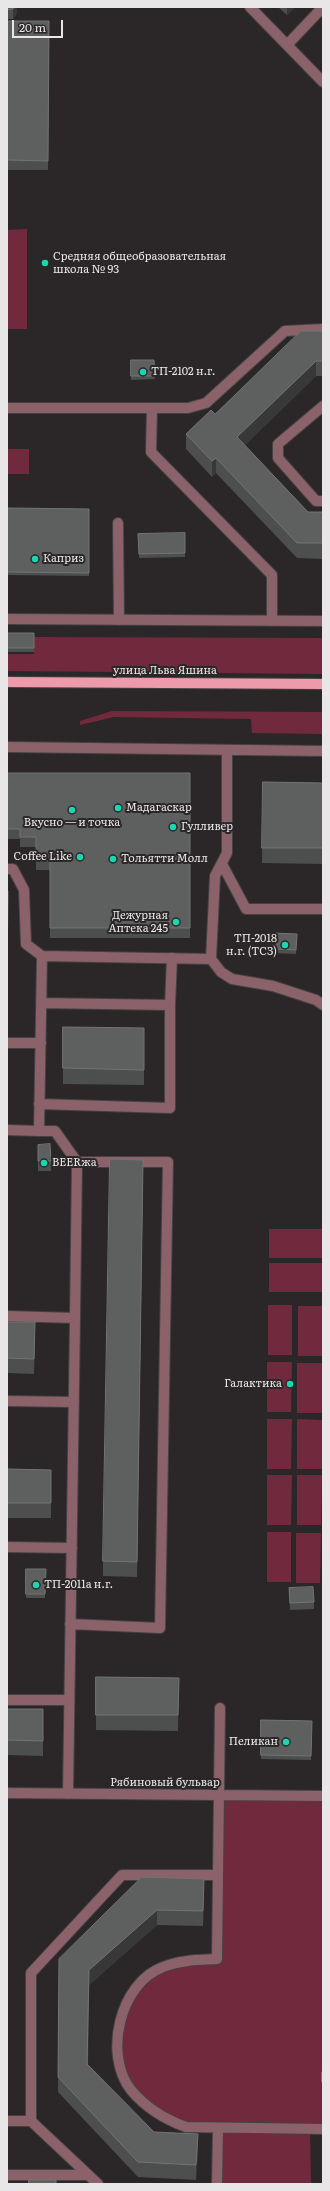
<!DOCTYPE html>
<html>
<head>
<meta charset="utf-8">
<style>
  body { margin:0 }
  #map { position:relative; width:330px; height:2191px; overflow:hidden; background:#2b2728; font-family:Literata,serif }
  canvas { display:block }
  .frame { position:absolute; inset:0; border:8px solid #e8e6e6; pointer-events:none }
  .scale { position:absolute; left:12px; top:20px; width:51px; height:18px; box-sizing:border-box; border:2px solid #e8e6e6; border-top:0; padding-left:5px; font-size:12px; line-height:14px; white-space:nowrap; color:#e8e6e6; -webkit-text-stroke:3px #2b2728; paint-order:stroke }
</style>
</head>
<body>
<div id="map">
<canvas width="330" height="2191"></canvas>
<div class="frame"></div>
<div class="scale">20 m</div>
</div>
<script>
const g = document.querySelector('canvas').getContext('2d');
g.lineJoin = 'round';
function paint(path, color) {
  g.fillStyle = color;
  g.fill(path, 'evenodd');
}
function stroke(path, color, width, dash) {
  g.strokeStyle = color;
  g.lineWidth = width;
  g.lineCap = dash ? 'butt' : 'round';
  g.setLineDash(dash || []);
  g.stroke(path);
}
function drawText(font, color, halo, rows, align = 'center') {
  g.font = font + ' Literata,serif';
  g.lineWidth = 4;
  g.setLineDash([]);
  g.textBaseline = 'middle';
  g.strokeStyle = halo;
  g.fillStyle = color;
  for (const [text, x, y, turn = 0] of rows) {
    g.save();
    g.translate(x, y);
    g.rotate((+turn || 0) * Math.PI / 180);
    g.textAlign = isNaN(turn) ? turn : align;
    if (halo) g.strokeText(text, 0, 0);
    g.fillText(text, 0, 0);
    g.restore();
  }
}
paint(new Path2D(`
  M27,229V329H7V230Z
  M7,449H29V474H7Z
  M34,637L323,638V674L7,671V654H34Z
  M112,711L323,712V734L252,733L251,719L114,717L80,725V721Z
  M269,1229H323V1258H269Z
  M269,1263H323V1292H269Z
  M268,1305H292V1355H268Z
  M298,1306H322V1356H298Z
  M267,1362H292L291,1412H267Z
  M297,1363H322V1413H297Z
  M267,1419H292L291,1469H267Z
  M297,1419L322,1420V1469H297Z
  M267,1475H292L291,1525H267Z
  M297,1475H322L321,1525H297Z
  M267,1532H291V1582H267Z
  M296,1533H321L320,1583H296Z
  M219,1795L323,1796V2129H310L311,2184H217L218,2128L186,2127L130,2089L118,2050L125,2007L163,1967L217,1959Z`), '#712a3d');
const minor = new Path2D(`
  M250,7L323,82
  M287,45L323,7
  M323,406L278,444V458L316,501H323
  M7,408H188L206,403L285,331L323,329
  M152,408L151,452L272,575V621
  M118,523L119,620
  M7,619L323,621
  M7,747L323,751
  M227,750V853L215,876L211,959L221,972L232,979L273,986L316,1000L323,1005
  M222,864L246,909H323
  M7,869H13L24,890L26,944L42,956
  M170,1005L172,958
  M7,1043H41
  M39,1104L170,1108V1005L41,1003
  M7,1130L39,1131L42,956L211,959
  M7,1316L75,1318L77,1162L55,1131H39
  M7,1401L74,1402
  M7,1547L72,1548
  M70,1624L160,1628L168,1162H77
  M7,1700H69
  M220,1708L217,1959C199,1960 180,1960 163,1967C120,1983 103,2054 131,2090C146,2108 164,2119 186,2127L323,2129
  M7,1793L323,1796
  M68,1794L75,1318
  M7,2121H31
  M7,2175H88
  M98,2184L31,2121V1973L122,1875H218
  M217,2184L218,2128`);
const major = new Path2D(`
  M7,682L323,684`);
stroke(minor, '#454243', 12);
stroke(major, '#454243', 12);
stroke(minor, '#8b626a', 10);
stroke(major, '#ed9aab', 10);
paint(new Path2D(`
  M7,7H17V13L13,19H7Z
  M278,7H295L287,15Z
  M7,21H49L48,170H7Z
  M323,331V376H316L245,445L308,512H323V559L297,558L216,473L212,477L186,449V434L215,414Z
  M131,360H154L155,379L131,380Z
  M7,508L89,509V576L7,575Z
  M185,533V557L139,558L138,534Z
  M7,633H34V652H7Z
  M7,773H190V938H50V870H36V847H20V839H7Z
  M263,782L323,783V864L262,863Z
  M273,933L297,934L296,954L273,953Z
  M63,1027L144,1028V1085L63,1084Z
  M38,1145L51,1161V1171H38Z
  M143,1175L137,1577L103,1576V1561Z
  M7,1322L35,1338L34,1374L7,1373Z
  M7,1469L51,1470V1518H7Z
  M26,1569H46L45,1598H26Z
  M289,1588L314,1602V1609L290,1610Z
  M96,1677L179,1678L178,1731L96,1730Z
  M7,1709H43V1756L7,1755Z
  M261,1720L312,1721L311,1760L261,1759Z
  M142,1877L204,1894L203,1926L157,1925L89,1985L88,2065L154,2132L198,2150L196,2180L138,2177L58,2092L59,1959Z`), '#4c4f4e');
paint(new Path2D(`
  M14,7H17V13L13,19V9Z
  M287,7H295L287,15Z
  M316,361V376L237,453V437Z
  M216,458V473L212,477V461Z
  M204,1879V1894L203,1926V1911Z
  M157,1910V1925L89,1985V1970Z
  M198,2134V2150L196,2180V2165Z`), '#383838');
const building = new Path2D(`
  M7,7H14L13,9L7,10Z
  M7,21H49L48,161L7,160Z
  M301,331H323V361H316L237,437L308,512H323V543H297L216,458L212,461L186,434L211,410L215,414Z
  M131,360H154L155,376H131Z
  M7,508L89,509V573L7,572Z
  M185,533V553L139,554L138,534Z
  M7,633H34V648H7Z
  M7,773H190V928H50V860H36V837H20V829H7Z
  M263,782L323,783V848H262Z
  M7,891H8L7,977Z
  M273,933L297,934L296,950L273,949Z
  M63,1027L144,1028V1070L63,1068Z
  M50,1144L51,1161H38V1145Z
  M110,1159L143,1160L137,1562L103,1561Z
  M7,1322H35L34,1359L7,1358Z
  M7,1469L51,1470V1503H7Z
  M26,1569H46L45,1594H26Z
  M313,1587L314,1602L290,1603L289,1588Z
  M96,1677L179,1678L178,1715H96Z
  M7,1709H43V1741L7,1740Z
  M261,1720L312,1721L311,1756L261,1755Z
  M142,1877L204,1879L203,1911L157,1910L89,1970L87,2064L154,2132L198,2134L196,2165L138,2162L58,2077L59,1959Z
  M322,2072H323V2082H322Z
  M29,2180H56V2184H29Z`);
paint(building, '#5d605f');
stroke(building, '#727574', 1);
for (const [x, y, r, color] of [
  [45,263,4,"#1cd5b1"],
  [143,372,4,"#1cd5b1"],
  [35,559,4,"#1cd5b1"],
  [118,808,4,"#1cd5b1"],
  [72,810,4,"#1cd5b1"],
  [173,827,4,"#1cd5b1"],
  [80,857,4,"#1cd5b1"],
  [113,859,4,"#1cd5b1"],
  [176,922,4,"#1cd5b1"],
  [285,945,4,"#1cd5b1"],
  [44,1163,4,"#1cd5b1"],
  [290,1384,4,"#1cd5b1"],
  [36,1585,4,"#1cd5b1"],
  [286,1742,4,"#1cd5b1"]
]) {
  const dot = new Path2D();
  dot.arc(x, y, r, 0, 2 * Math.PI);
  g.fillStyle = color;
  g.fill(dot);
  stroke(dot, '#2b2728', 1.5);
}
drawText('11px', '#e8e6e6', '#2b2728', [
  ["Средняя общеобразовательная",53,257],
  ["школа № 93",53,270],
  ["ТП-2102 н.г.",151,372],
  ["Каприз",43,559],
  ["Мадагаскар",126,808],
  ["Вкусно — и точка",72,823,"center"],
  ["Гулливер",181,827],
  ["Coffee Like",72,857,"right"],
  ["Тольятти Молл",121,859],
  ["Дежурная",168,916,"right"],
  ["Аптека 245",168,929,"right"],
  ["ТП-2018",277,939,"right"],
  ["н.г. (ТСЗ)",277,952,"right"],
  ["BEERжа",52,1163],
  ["Галактика",282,1384,"right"],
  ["ТП-2011а н.г.",44,1585],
  ["Пеликан",278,1742,"right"]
], 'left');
drawText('11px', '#e8e6e6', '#2b2728', [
  ["улица Льва Яшина",165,671],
  ["Рябиновый бульвар",165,1783]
]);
</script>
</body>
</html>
